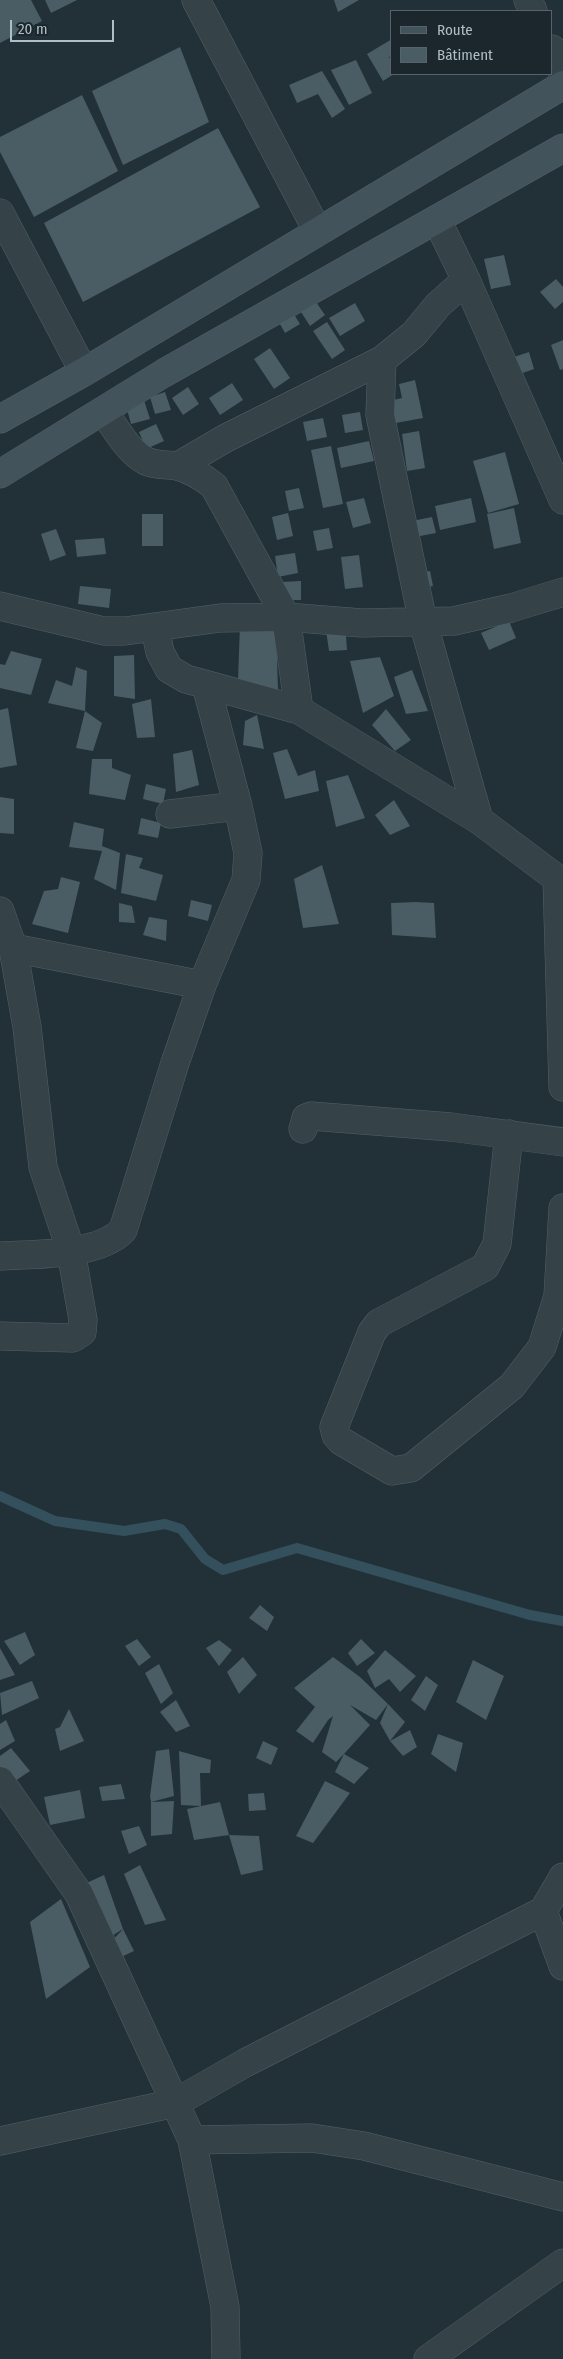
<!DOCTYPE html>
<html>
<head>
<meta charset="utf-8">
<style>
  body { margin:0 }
  #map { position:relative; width:563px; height:2359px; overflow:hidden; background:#223138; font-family:"Fira Sans Condensed",sans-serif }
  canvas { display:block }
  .legend { position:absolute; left:390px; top:10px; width:162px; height:65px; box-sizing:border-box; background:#1b272d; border:1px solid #57636a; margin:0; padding:6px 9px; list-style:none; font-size:15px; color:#b0bec5 }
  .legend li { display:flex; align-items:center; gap:10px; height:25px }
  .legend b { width:25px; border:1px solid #57636a }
  .scale { position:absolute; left:10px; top:20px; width:104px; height:22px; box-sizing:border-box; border:2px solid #b0bec5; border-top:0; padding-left:6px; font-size:15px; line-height:18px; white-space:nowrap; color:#b0bec5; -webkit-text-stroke:4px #1b272d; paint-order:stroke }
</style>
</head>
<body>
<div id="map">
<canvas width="563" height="2359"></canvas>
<ul class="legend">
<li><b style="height:6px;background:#43535c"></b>Route</li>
<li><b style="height:14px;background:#4a5c64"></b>Bâtiment</li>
</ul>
<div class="scale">20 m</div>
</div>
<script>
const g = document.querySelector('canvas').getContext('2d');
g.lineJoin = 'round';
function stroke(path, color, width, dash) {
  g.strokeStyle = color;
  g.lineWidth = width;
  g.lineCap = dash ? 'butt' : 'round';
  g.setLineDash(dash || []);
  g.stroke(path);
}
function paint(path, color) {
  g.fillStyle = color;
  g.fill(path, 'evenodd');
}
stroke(new Path2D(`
  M0,1496L55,1521L124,1531L165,1524L181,1529L205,1559L223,1570L297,1548L530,1615L563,1621`), '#34505d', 10);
paint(new Path2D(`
  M0,0H31L42,21L0,43Z
  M45,0H77L51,13Z
  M334,0H359L338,12Z
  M392,39V56L389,57L392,62V74H394L383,81L367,54Z
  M180,47L209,122L123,165L92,91Z
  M356,60L372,93L349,105L331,70Z
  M322,71L345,109L332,118L318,94L297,103L289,85Z
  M82,95L118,171L34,217L0,152V137Z
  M218,128L260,207L83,302L44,223Z
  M504,255L511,285L491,289L484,259Z
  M556,279L563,287V302L555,309L540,292Z
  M316,302L325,315L310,326L301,312Z
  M355,303L365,321L340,336L329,318Z
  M290,308L300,324L285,333L276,317Z
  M327,322L345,350L332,359L313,331Z
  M563,340V369L560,370L551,345Z
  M270,348L290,378L274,389L254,359Z
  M529,352L534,369L520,374L514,357Z
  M415,380L423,418L385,425L380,403L402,398L399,384Z
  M232,383L243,400L220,415L209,398Z
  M188,387L199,404L183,415L172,398Z
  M165,392L171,410L155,414L150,397Z
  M143,397L150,419L131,424L125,402Z
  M360,412L363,430L345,433L342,415Z
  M323,418L327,437L307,441L303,422Z
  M156,424L164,441L146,449L139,432Z
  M419,431L425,468L407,471L402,434Z
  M369,441L374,461L341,468L337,448Z
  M331,446L343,504L323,508L311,450Z
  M505,452L519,504L488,513L473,461Z
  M299,488L304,508L289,511L285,491Z
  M364,498L371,523L353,528L346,502Z
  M471,498L476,522L440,530L435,506Z
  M514,508L521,543L494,549L487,514Z
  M288,513L293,536L277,540L272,517Z
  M142,514H163V546H142Z
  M432,517L436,533L415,537L412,521Z
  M329,528L333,548L317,551L313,531Z
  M56,529L66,555L50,561L41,534Z
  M104,538L106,554L77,557L75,540Z
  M295,553L298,573L278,577L275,556Z
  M359,555L363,587L345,589L341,557Z
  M430,571L433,586L417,589L414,574Z
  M301,581V600H283L282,582Z
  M80,586L111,589L109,608L78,604Z
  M509,621L516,638L489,650L481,633Z
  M276,624L278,690L238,680L240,625Z
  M326,630L346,635L347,650L329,651Z
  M11,651L42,659L31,695L0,688V664L5,665Z
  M134,655L135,699L114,696V656Z
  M380,657L394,696L363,713L350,661Z
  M76,667L87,671L85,711L102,723L93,751L76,748L85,711L48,703L56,680L72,686Z
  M412,670L428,711L406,714L394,677Z
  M151,699L155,737L137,738L132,704Z
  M8,708L17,765L0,768V710Z
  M386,709L411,740L395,751L372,725Z
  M257,715L264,749L243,745L245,721Z
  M287,749L298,776L315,770L319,791L285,799L273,753Z
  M192,750L199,785L176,792L173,754Z
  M92,759H112V768L131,775L125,800L89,794Z
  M348,775L365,818L336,827L326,781Z
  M146,784L166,789L163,804L143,799Z
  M0,797L14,799V834L0,833Z
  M394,800L410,826L390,835L375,815Z
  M141,818L161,823L158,838L138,834Z
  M74,822L104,829L102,846L120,853L116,890L94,879L102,851L69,847Z
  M126,854L143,858L139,868L163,875L156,901L121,893Z
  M322,865L339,924L303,928L294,879Z
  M61,877L80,882L68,933L32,924L44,891L58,889Z
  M191,900L212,905L208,921L188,916Z
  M416,902L434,903L436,938L392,935L391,903Z
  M119,903L132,906L135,923L119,922Z
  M149,917L167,920L166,941L143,935Z
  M260,1605L274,1617L267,1631L249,1618Z
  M25,1632L35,1655L20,1665L4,1641Z
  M137,1639L151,1657L139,1666L125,1646Z
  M361,1639L375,1653L357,1666L348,1653Z
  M219,1640L232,1650L219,1666L206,1648Z
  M0,1648L15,1675L0,1680Z
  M385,1650L416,1676L400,1692L389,1679L375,1688L367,1671Z
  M243,1657L257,1675L239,1694L227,1672Z
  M333,1657L360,1677L388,1704L405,1722L390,1741L410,1730L417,1747L403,1756L390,1741L380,1723L388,1704L376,1720L350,1705L370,1725L344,1754L369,1768L354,1784L335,1772L344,1754L336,1762L322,1752L333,1716L328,1720L313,1743L296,1731L315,1707L294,1688Z
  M473,1660L504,1676L486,1720L456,1702Z
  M159,1664L173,1693L161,1704L145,1673Z
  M426,1676L438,1685L425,1711L411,1700Z
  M32,1681L39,1698L2,1715L0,1693Z
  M176,1700L190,1726L176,1732L160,1712Z
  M69,1709L84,1741L60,1751L55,1729L60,1727Z
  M6,1720L15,1741L0,1750V1724Z
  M438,1734L463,1743L456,1772L431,1754Z
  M263,1741L278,1748L271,1765L256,1758Z
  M11,1748L30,1771L12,1783L0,1767V1756Z
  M169,1749L174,1796L151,1802L150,1796L156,1751Z
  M179,1751L211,1760L210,1773H200L201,1806L181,1805Z
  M325,1781L350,1793L313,1843L296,1836Z
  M121,1784L125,1799L102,1801L99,1787Z
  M80,1790L85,1818L50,1825L44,1797Z
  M264,1793L266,1810L249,1811L248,1794Z
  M174,1801L172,1834L151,1836V1802Z
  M220,1802L229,1835L259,1836L263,1870L241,1875L229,1835L194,1840L187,1809Z
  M139,1826L147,1845L129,1854L121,1831Z
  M140,1865L166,1920L145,1925L124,1874Z
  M104,1875L123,1929L107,1939L80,1886Z
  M61,1899L90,1967L46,1999L30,1922Z
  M123,1929L134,1951L119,1958L112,1941Z`), '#4a5c64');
const minor = new Path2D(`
  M196,0L318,232
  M528,0L533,11
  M552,49L563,73
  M0,213L84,372
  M437,220L466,280L563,500
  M382,360L380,415L423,622L479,820
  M103,411C115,427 128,452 146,461C156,466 166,464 177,466C189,469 204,478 214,486L286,617L299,710
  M178,466L226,438L382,360L414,334L438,305L466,280
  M0,606L104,631H125L220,618L286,617L362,623L454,621L511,608L563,592
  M155,628L160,652L169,669L186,679L299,710L479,820L563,883
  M170,814L238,806
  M557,878L563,1087
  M0,911L13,948L27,1027L43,1167L71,1251L83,1320L82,1332L73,1338L0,1336
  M13,948L202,985
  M303,1129L306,1118L311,1116L451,1127L563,1142
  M509,1134L497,1244L485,1267L379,1323L372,1332L334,1427L336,1435L341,1441L392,1471L411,1468L512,1386L542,1347L558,1296L563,1208
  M0,1256C34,1254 99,1256 123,1230L175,1063L202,985L246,880L248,853L238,806L206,685
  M0,1781L79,1894L192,2140L225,2307L226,2359
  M543,1911L563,1966
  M192,2140L312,2138L364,2146L563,2197
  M0,2141L175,2103L245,2063L543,1911L563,1877
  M428,2359L563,2263`);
const secondary = new Path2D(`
  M0,419L84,372L563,85
  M0,474L164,373L563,148`);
stroke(minor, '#536066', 29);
stroke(secondary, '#536066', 29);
stroke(minor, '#354349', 28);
stroke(secondary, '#43535c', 28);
</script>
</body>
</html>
